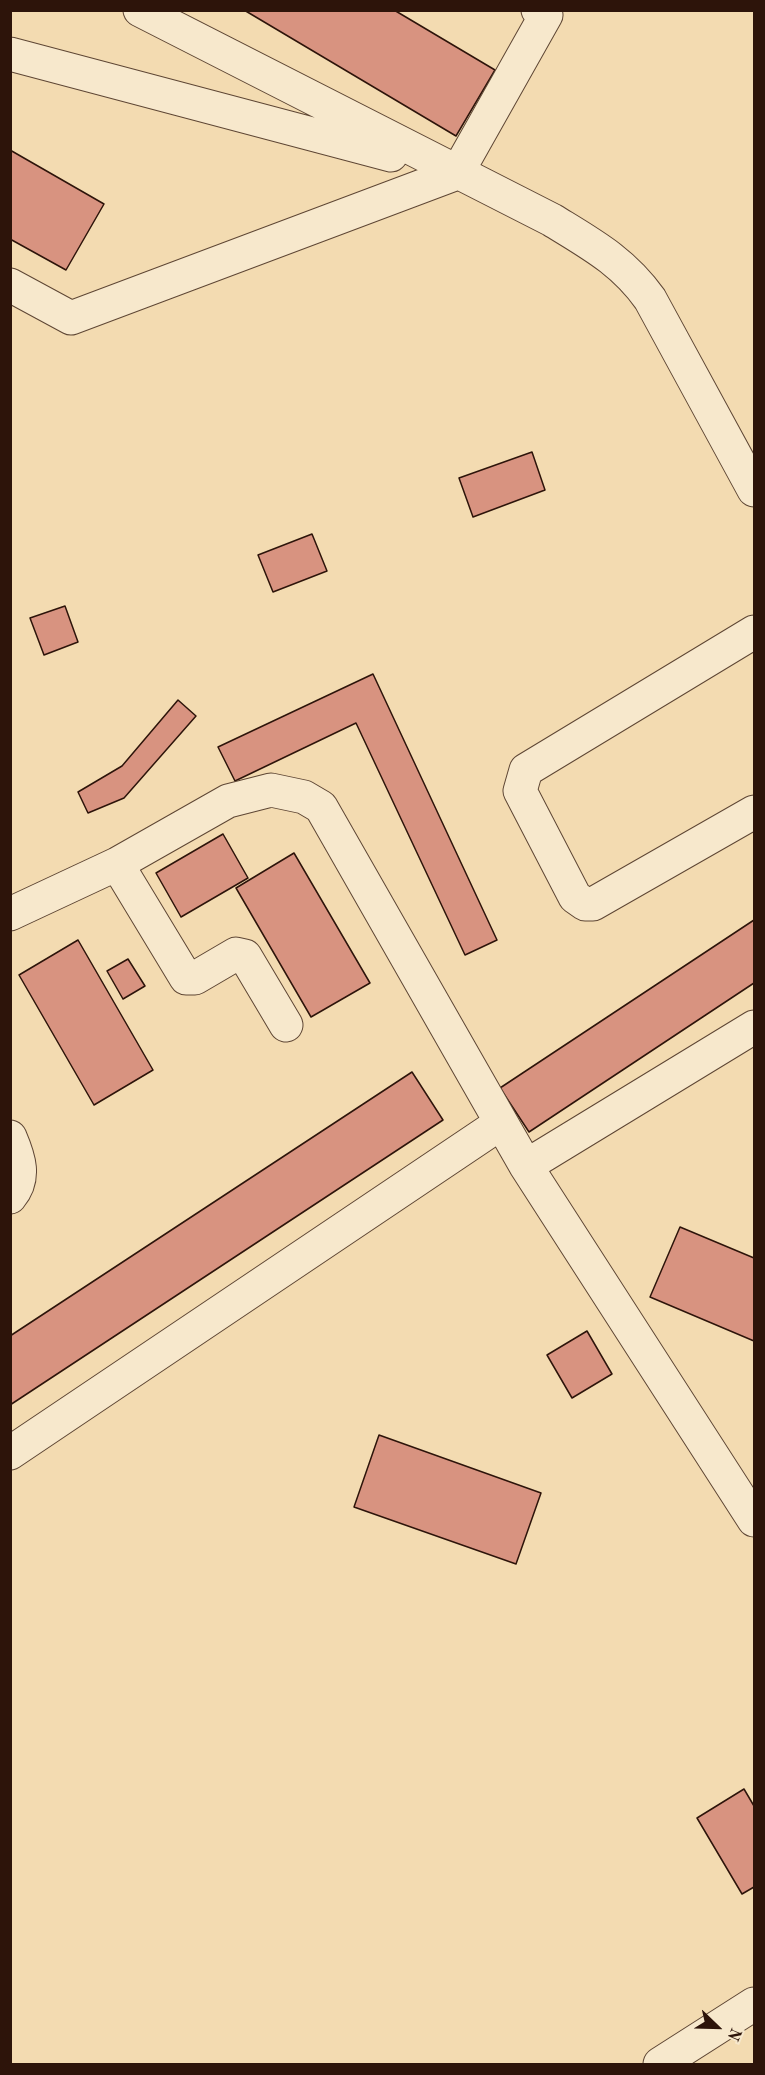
<!DOCTYPE html>
<html>
<head>
<meta charset="utf-8">
<style>
  body { margin:0 }
  #map { position:relative; width:765px; height:2075px; overflow:hidden; background:#f3dbb1; font-family:"Old Standard TT",serif }
  canvas { display:block }
  .frame { position:absolute; inset:0; border:12px solid #2d140a; pointer-events:none }
  .north { position:absolute; left:687px; top:1997px; width:60px; height:60px; -webkit-text-stroke:4px #f7e8cc; paint-order:stroke; rotate:113deg; font-size:16px; font-weight:700; line-height:24px; text-align:center; color:#2d140a }
  .north::after { content:''; display:block; margin:auto; width:21px; height:27px; background:#2d140a; clip-path:polygon(50% 0,100% 100%,50% 72%,0 100%) }
</style>
</head>
<body>
<div id="map">
<canvas width="765" height="2075"></canvas>
<div class="frame"></div>
<div class="north">N</div>
</div>
<script>
const g = document.querySelector('canvas').getContext('2d');
g.lineJoin = 'round';
function paint(path, color) {
  g.fillStyle = color;
  g.fill(path, 'evenodd');
}
function stroke(path, color, width, dash) {
  g.strokeStyle = color;
  g.lineWidth = width;
  g.lineCap = dash ? 'butt' : 'round';
  g.setLineDash(dash || []);
  g.stroke(path);
}
const building = new Path2D(`
  M244,10H394L495,70L456,136Z
  M10,150L104,204L66,270L10,239Z
  M532,452L545,490L473,517L459,478Z
  M312,534L327,571L273,592L258,555Z
  M65,606L78,642L44,655L30,618Z
  M373,674L497,940L465,955L356,723L235,781L218,747Z
  M178,700L196,716L124,798L88,813L78,792L122,766Z
  M223,834L248,878L181,917L156,873Z
  M294,853L370,983L311,1017L236,888Z
  M754,920V983L529,1132L500,1088Z
  M78,940L153,1070L94,1105L19,975Z
  M128,959L145,986L123,999L107,971Z
  M412,1072L443,1120L10,1405V1336Z
  M680,1227L754,1258V1341L650,1297Z
  M587,1331L612,1374L572,1398L547,1355Z
  M379,1435L541,1493L516,1564L354,1507Z
  M744,1789L754,1806V1887L742,1894L697,1818Z`);
paint(building, '#d89380');
stroke(building, '#2d140a', 1.5);
const minor = new Path2D(`
  M140,10L552,220C591,244 623,261 650,299L754,490
  M10,54L391,155
  M10,285L71,318L457,173L546,15L538,10
  M754,632L526,770L520,791L575,897L585,904H593L754,812
  M117,864L186,978H195L236,954L245,956L286,1025
  M10,914L117,864L228,801L271,790L304,797L321,807L526,1166L754,1520
  M10,1137C19,1158 26,1178 10,1197
  M526,1166L754,1027
  M10,1453L501,1123
  M660,2064L754,2004`);
stroke(minor, '#5e4634', 35);
stroke(minor, '#f7e8cc', 33);
</script>
</body>
</html>
